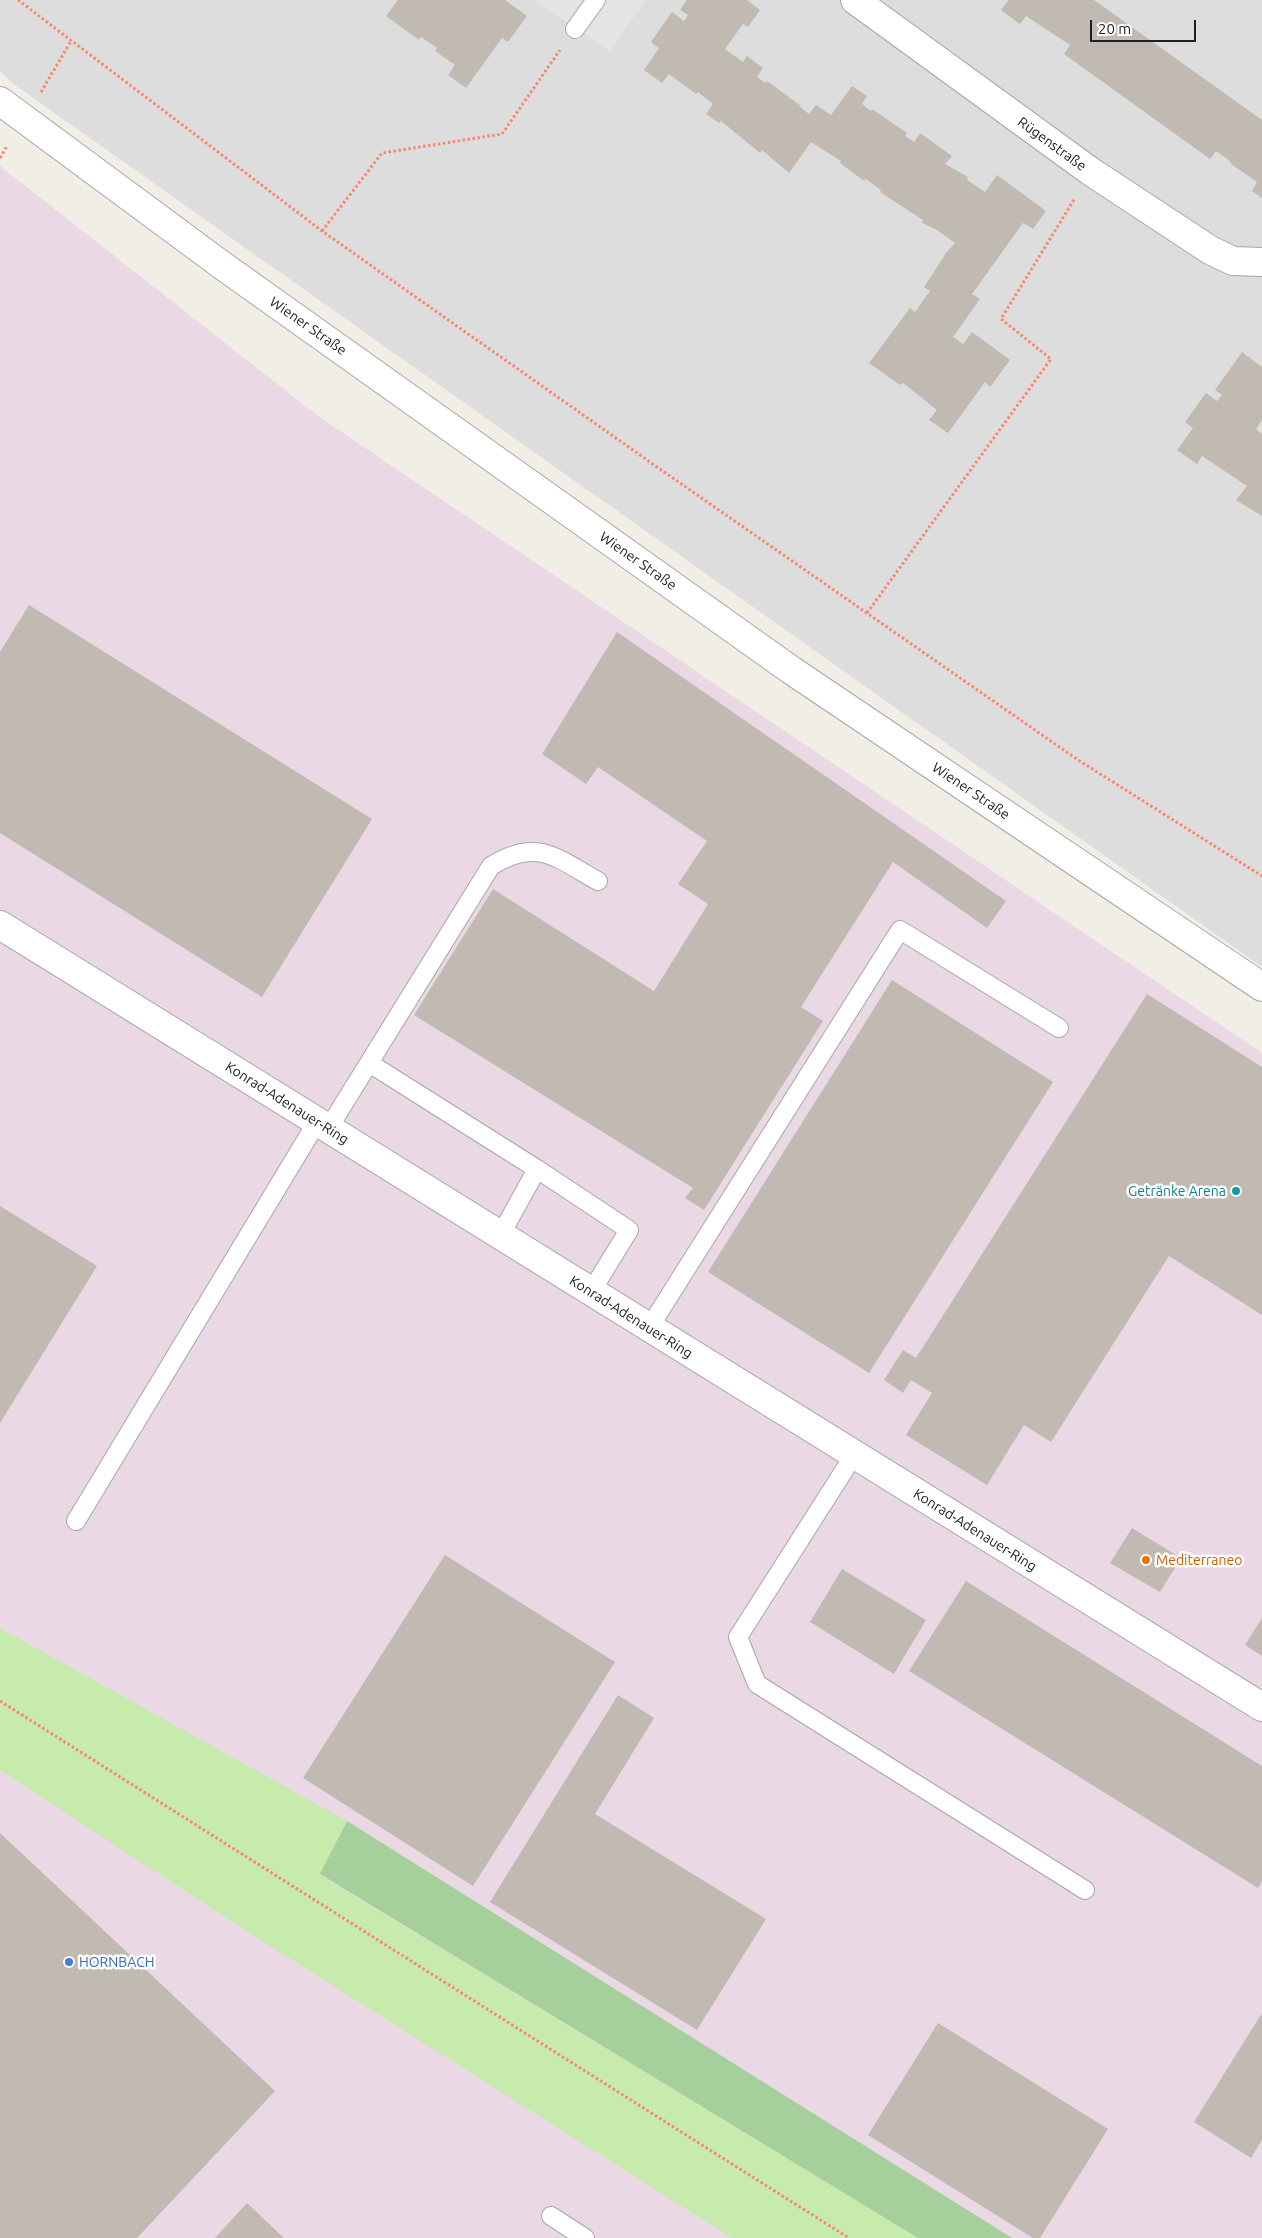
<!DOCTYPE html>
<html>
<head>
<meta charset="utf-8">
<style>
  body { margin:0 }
  #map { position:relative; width:1262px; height:2238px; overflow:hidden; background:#f1eee6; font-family:Ubuntu,sans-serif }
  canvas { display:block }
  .scale { position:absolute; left:1090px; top:20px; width:106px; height:22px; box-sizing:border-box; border:2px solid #202020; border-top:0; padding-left:6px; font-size:15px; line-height:18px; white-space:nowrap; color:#202020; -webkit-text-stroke:4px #fff; paint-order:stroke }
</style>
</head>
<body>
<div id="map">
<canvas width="1262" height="2238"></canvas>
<div class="scale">20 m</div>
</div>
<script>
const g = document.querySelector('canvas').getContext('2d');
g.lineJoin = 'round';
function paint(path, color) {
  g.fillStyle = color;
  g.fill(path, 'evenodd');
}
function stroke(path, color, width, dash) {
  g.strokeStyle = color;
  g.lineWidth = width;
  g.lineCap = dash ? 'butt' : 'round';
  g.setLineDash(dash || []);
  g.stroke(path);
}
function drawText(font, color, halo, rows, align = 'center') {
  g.font = font + ' Ubuntu,sans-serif';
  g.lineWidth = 5;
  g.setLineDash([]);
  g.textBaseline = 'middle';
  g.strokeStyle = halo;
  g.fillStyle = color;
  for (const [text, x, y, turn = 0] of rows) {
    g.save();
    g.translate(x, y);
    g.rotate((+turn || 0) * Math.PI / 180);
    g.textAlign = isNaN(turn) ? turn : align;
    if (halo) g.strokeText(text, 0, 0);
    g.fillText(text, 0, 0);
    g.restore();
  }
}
paint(new Path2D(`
  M0,0H1262V967L15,85L0,71Z`), '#dedddd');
paint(new Path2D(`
  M0,166L318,416L1262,1053V2238H0Z`), '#ead8e5');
paint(new Path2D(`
  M0,1628L347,1821L320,1875L918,2238H732L245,1930L0,1770Z`), '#c6ebac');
paint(new Path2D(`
  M347,1821L1012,2238H918L320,1874Z`), '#a6d09b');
paint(new Path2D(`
  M539,0H646L610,51L537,3Z`), '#e4e4e4');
paint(new Path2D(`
  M398,0H505L527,16L508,42L502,38L466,88L448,75L455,65L435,51L437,48L421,37L419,40L386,16Z
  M687,0H747L760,10L748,27L743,24L725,49L743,62L747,56L763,68L757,77L765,83L767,81L801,106L800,107L809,114L816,105L831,115L852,86L867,96L862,104L871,111L872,109L907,133L905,136L914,142L920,133L952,156L945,164L968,177L967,180L985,192L997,175L1046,211L1033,229L1023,223L972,294L980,299L953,337L963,344L972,332L1010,360L990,387L985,382L948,433L929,420L937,410L903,383L900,385L869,363L910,308L915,312L930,291L924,287L946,253L955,243L937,230L922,223L923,220L880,192L881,190L866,179L864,181L840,163L841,161L811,142L789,173L762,150L760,153L721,121L719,123L706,114L713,104L698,92L696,94L669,74L662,83L644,70L659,48L651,42L672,12L684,21L688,15L680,10Z
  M1009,0H1094L1262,120V198L1252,191L1257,182L1231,164L1230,161L1216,151L1210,159L1064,54L1070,45L1055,35L1026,16L1020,24L1001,10Z
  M1242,352L1262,367V420L1256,429L1262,434V516L1236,500L1247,486L1202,456L1197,464L1177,450L1193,428L1185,422L1206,393L1217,401L1222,395L1215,390Z
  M29,605L372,819L262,997L0,833V652Z
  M617,632L1006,901L987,928L893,862L801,1007L823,1021L704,1210L685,1198L693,1188L414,1015L493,889L654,991L708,904L678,884L707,841L598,767L586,784L542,754Z
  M892,980L1053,1082L869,1373L708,1272Z
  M1147,994L1262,1067V1315L1169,1256L1051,1442L1024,1425L987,1485L906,1435L932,1393L911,1380L903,1393L884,1380L903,1350L916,1358Z
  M0,1206L97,1266L0,1423Z
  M1132,1528L1181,1558L1160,1592L1110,1563Z
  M445,1555L615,1662L473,1886L303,1778Z
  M842,1569L926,1620L894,1674L810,1622Z
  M966,1581L1262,1766V1881L1258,1888L909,1671Z
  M1262,1618V1656L1245,1645Z
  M618,1695L654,1718L595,1814L766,1919L697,2030L490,1902Z
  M0,1833L275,2091L137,2238H0Z
  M1262,2013V2140L1251,2158L1194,2122Z
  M938,2023L1108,2129L1040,2238H1033L868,2135Z
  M247,2203L284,2238H215Z`), '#c1bab2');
const service = new Path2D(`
  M575,29L596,0
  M369,1063L537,1169L500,1236
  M328,1129L491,866C537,837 556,858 598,881
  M537,1169L629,1230L591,1292
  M649,1328L900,930L1059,1028
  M854,1455L738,1637L757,1684L1085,1890
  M76,1521L317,1122
  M551,2216L585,2238`);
const minor = new Path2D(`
  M855,0L1090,171L1210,250L1233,261L1262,262
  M0,925L1262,1707`);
const tertiary = new Path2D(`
  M0,101L223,266L791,670L1262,987`);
stroke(service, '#a7a7a7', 20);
stroke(minor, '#a7a7a7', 30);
stroke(tertiary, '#a7a7a7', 30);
stroke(new Path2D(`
  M18,0L322,231L657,467L1078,760L1262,876
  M41,92L71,41
  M0,158L7,146
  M322,231L382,153L502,134L560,50
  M867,613L1051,359L1001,319L1075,198
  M0,1701L849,2238`), '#fc866c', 3, [2.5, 2.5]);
stroke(service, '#fff', 18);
stroke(minor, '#fff', 28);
stroke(tertiary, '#fff', 28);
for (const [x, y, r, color] of [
  [1236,1191,5,"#0f9aa8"],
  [1146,1560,5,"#e8710a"],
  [69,1962,5,"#3f7fe0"]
]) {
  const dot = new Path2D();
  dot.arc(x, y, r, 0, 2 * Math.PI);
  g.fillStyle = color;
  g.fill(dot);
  stroke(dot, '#fff', 2);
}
drawText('14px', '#202020', '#fff', [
  ["Rügenstraße",1052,144,36],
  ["Wiener Straße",308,326,35],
  ["Wiener Straße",638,561,35],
  ["Wiener Straße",971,791,34],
  ["Konrad-Adenauer-Ring",287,1103,32],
  ["Konrad-Adenauer-Ring",631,1317,32],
  ["Konrad-Adenauer-Ring",975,1530,32]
]);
drawText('14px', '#0d838f', '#fff', [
  ["Getränke Arena",1226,1191]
], 'right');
drawText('14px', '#c56008', '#fff', [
  ["Mediterraneo",1156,1560]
], 'left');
drawText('14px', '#366cbe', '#fff', [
  ["HORNBACH",79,1962]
], 'left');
</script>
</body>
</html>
